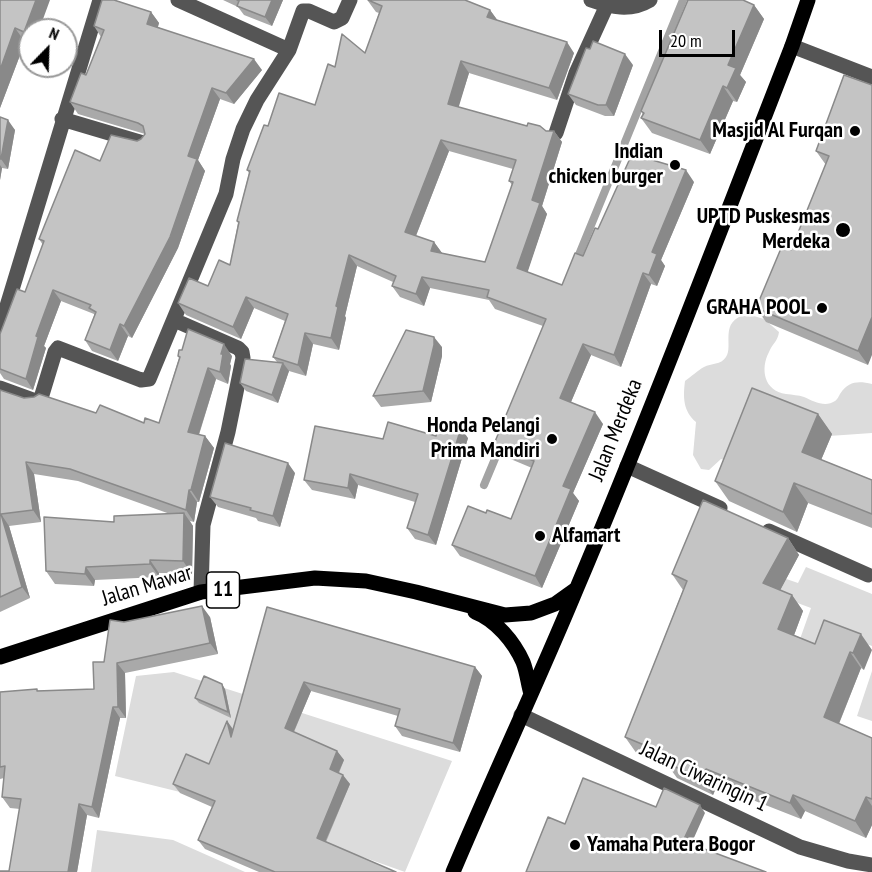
<!DOCTYPE html>
<html>
<head>
<meta charset="utf-8">
<style>
  body { margin:0 }
  #map { position:relative; width:872px; height:872px; overflow:hidden; background:#fff; font-family:"PT Sans Narrow",sans-serif }
  canvas { display:block }
  .north { position:absolute; left:18px; top:18px; width:60px; height:60px; box-sizing:border-box; background:#fff; border:2px solid #999; border-radius:50%; rotate:23deg; font-size:16px; font-weight:700; line-height:24px; text-align:center; color:#000 }
  .north::after { content:''; display:block; margin:auto; width:21px; height:27px; background:#000; clip-path:polygon(50% 0,100% 100%,50% 72%,0 100%) }
  .scale { position:absolute; left:659px; top:30px; width:76px; height:27px; box-sizing:border-box; border:3px solid #000; border-top:0; padding-left:8px; font-size:18px; line-height:21px; white-space:nowrap; color:#000; -webkit-text-stroke:4px #fff; paint-order:stroke }
</style>
</head>
<body>
<div id="map">
<canvas width="872" height="872"></canvas>
<div class="north">N</div>
<div class="scale">20 m</div>
</div>
<script>
const g = document.querySelector('canvas').getContext('2d');
g.lineJoin = 'round';
function paint(path, color) {
  g.fillStyle = color;
  g.fill(path, 'evenodd');
}
function stroke(path, color, width, dash) {
  g.strokeStyle = color;
  g.lineWidth = width;
  g.lineCap = dash ? 'butt' : 'round';
  g.setLineDash(dash || []);
  g.stroke(path);
}
function drawText(font, color, halo, rows, align = 'center') {
  g.font = font + ' "PT Sans Narrow",sans-serif';
  g.lineWidth = 5;
  g.setLineDash([]);
  g.textBaseline = 'middle';
  g.strokeStyle = halo;
  g.fillStyle = color;
  for (const [text, x, y, turn = 0] of rows) {
    g.save();
    g.translate(x, y);
    g.rotate((+turn || 0) * Math.PI / 180);
    g.textAlign = isNaN(turn) ? turn : align;
    if (halo) g.strokeText(text, 0, 0);
    g.fillText(text, 0, 0);
    g.restore();
  }
}
paint(new Path2D(`
  M747,314L764,319L779,332C778,341 772,344 769,352C760,369 764,391 786,394C793,395 798,395 804,397C813,401 825,408 835,401C837,400 839,396 840,394C849,381 858,381 872,384V433L829,436L728,461L721,459L709,470L701,469L693,455L696,422C683,411 683,397 685,381C691,377 698,370 704,367C711,363 721,365 726,357C734,346 718,321 747,314Z
  M806,567L872,594V646L831,631L824,651L800,639L811,608L757,588L766,572L798,583Z
  M872,671V721L857,716Z
  M174,672L452,761L405,872L180,792L115,776L136,676Z
  M97,830L173,840L245,872H91Z`), '#dcdcdc');
stroke(new Path2D(`
  M576,262L683,0
  M484,485L502,442`), '#a3a3a3', 8);
stroke(new Path2D(`
  M178,0L289,50
  M591,0C611,7 630,12 650,0
  M792,46L872,77
  M62,119L143,143
  M556,133L576,73L607,5
  M174,320L238,348L242,352L243,358L228,432L203,525L201,592
  M0,329L100,0
  M0,388L33,400H39L41,398L55,352L58,348L141,380L149,379L226,194L233,159L243,129L257,100L289,50L303,11H309L334,22L342,18L350,0
  M627,466L720,508
  M769,531L868,575
  M521,715L800,847L848,861L872,865`), '#555', 15);
stroke(new Path2D(`
  M475,612C496,620 514,642 523,662C527,672 528,684 531,694
  M0,657L201,592L315,578L366,581L416,592L505,615L531,613L555,604L576,589
  M453,872C493,777 537,684 576,590C652,410 721,228 792,46L808,0`), '#000', 15);
paint(new Path2D(`
  M0,0L30,30V44L25,42L0,108Z
  M223,0H283L272,26L244,15L238,7Z
  M368,1L490,10L498,21L574,53L557,100L469,73L458,107L546,131H554L562,142L542,206L547,214L527,272L562,285L583,256L598,229L694,182L661,260L665,266L657,286L651,284L621,367L591,355L571,402L603,424L573,493L579,501L542,588L460,556L452,545L486,513L511,519L532,468L501,455L494,444L543,326L495,309L489,300L430,288L424,306L400,297L392,286L393,282L357,266L345,316L346,318L339,350L313,344L306,376L289,371L278,403L246,391L240,383L277,362L273,357L285,321L254,308L241,339L186,315L178,303L208,286L230,265L238,223L237,221L249,173L247,170L268,126L315,105L335,67L365,53L379,13L376,12ZM449,151L513,169L509,181L512,185L485,262L442,253L434,242L416,236Z
  M754,5L764,19L740,75L746,82L737,102L733,101L710,154L652,133L641,118L643,115L641,111Z
  M151,12L159,23L158,27L262,70L234,104L220,99L198,160L205,171L178,248L132,338L128,336L118,361L92,351L85,340L94,316V314L61,301L44,346L46,348L33,390L4,379L0,373V334L25,292L43,245L39,239L100,161L141,139L145,134L78,114L70,102L86,75L101,37L94,26Z
  M633,65L614,116H605L576,105L568,94Z
  M844,75L868,365L766,322L756,308L791,250L826,165L816,151Z
  M0,117L15,130L8,169L2,168L0,180Z
  M442,347V356L431,402L381,407L373,396Z
  M178,356H232L230,364L231,366L228,384L216,379L199,435L205,436L214,448L199,502H197L194,522L190,521L193,526L192,574L159,573V577L95,580L94,586L55,584L46,571L114,522L170,514L78,481L34,474L41,522L9,526L30,598L0,612V390L24,398L144,423H159L179,358Z
  M818,414L832,434L821,460L872,480V528L808,503L797,532L729,501L715,481Z
  M436,436L468,438L436,545L415,539L407,528L415,502L358,485L355,499L312,490L304,480L383,439Z
  M295,473L280,527L258,521L256,518L218,507L210,497Z
  M788,538L799,555L780,590L792,595L803,611L794,635L815,644L861,634L864,670L861,668L839,724L872,738V825L866,838L805,811L801,819L717,786L713,795L677,778L669,767L637,754L625,737L683,590L672,574Z
  M267,607L475,667L482,676L460,752L402,736L395,726L398,716L311,691L294,732L337,751L344,760L339,773L350,784L326,842L396,872H259L205,849L198,840L212,807L180,793L173,784L209,764L227,721L233,729Z
  M210,617L218,654L125,673L126,718H120L99,818L87,815L77,872H0L9,871L20,809L10,808L2,797L4,778L0,779V692L94,689L104,662L124,622Z
  M225,689L231,718L199,703L195,698Z`), '#a9a9a9');
paint(new Path2D(`
  M36,0H50L39,30H30V40L24,32Z
  M272,0H283L272,26L265,17Z
  M754,5L764,19L740,75L746,82L737,102L727,88L728,65Z
  M490,10L498,21L487,17Z
  M151,12L159,23L155,35L147,24Z
  M15,28L25,42L0,108V70Z
  M567,42L574,53L557,100L549,88Z
  M625,54L633,65L614,116L606,105Z
  M254,59L262,70L234,104L226,93Z
  M461,61L469,73L456,116L448,104Z
  M723,86L733,101L710,154L700,140Z
  M212,88L220,99L198,160L205,171L178,248L132,338L124,326Z
  M8,120L15,130L8,169L1,159Z
  M554,131L562,142L542,206L547,214L525,280L517,268L532,200Z
  M441,140L449,151L413,243L405,232Z
  M0,165L2,168L0,180Z
  M686,170L694,182L661,260L665,266L657,286L649,275L652,252Z
  M434,242L442,253L431,251Z
  M349,255L357,266L345,316L346,318L339,350L331,338L336,306Z
  M643,273L651,284L621,367L614,355Z
  M422,277L430,288L424,306L416,294Z
  M53,290L61,301L44,346L46,348L33,390L26,379L36,336Z
  M246,297L254,308L241,339L233,327Z
  M872,317V355L868,365L858,351Z
  M120,324L128,336L118,361L110,350Z
  M305,333L313,344L306,376L298,365Z
  M434,337L442,347V356L431,402L423,391Z
  M224,344L232,356L230,364L231,366L228,384L220,372L221,354Z
  M583,344L591,355L568,409L560,398Z
  M283,363L289,371L278,403L272,395Z
  M208,368L216,379L196,443L188,432Z
  M595,412L603,424L573,493L579,501L542,588L535,576L563,486Z
  M818,414L832,434L816,472L802,452Z
  M461,428L468,438L436,545L428,535Z
  M205,436L214,448L199,502L191,490Z
  M26,462L34,474L41,522L33,510Z
  M288,463L295,473L280,527L273,516Z
  M350,474L358,485L355,499L348,488Z
  M794,483L808,503L797,532L783,512Z
  M189,490L197,502L194,522L186,510Z
  M184,513L193,526L192,574L183,561Z
  M1,514L9,526L30,598L22,587Z
  M788,538L799,555L775,600L763,583Z
  M150,560L159,573V577L150,564Z
  M86,567L95,580L94,586L85,574Z
  M792,595L803,611L790,646L778,629Z
  M202,606L210,617L218,654L210,643Z
  M861,634L872,650L864,670L853,653Z
  M850,652L861,668L835,733L824,717Z
  M117,663L125,673L126,718L118,707Z
  M475,667L482,676L460,752L453,743Z
  M304,682L311,691L291,738L285,728Z
  M222,684L225,689L231,718L228,712Z
  M113,707L120,718L99,818L92,807Z
  M227,721L234,731L231,737Z
  M337,751L344,760L336,778L330,769Z
  M706,769L717,786L713,795L701,779Z
  M343,775L350,784L323,847L317,838Z
  M793,795L805,811L801,819L790,803Z
  M866,797L872,806V825L866,838L855,821Z
  M79,804L87,815L77,872H68Z
  M700,805L705,813L689,849L683,841Z`), '#898989');
const building = new Path2D(`
  M0,0H36L24,32L15,28L0,70Z
  M102,0H114L151,12L147,24L254,59L226,93L212,88L188,156L197,159L170,237L124,326L120,324L110,350L85,340L96,312L89,308L91,305L53,290L36,336L38,337L26,379L0,369V334L17,289L25,292L44,241L39,239L75,150L100,161L111,135L137,141L141,139L145,134L143,126L138,123L70,102L81,73L86,75L104,30L94,26Z
  M237,0H272L265,17L237,6L239,1Z
  M368,0H465L490,10L487,17L567,42L549,88L461,61L448,104L527,126L528,123L540,126L546,131H554L532,200L540,203L517,268L562,285L575,253L583,256L595,228L598,229L632,154L686,170L652,252L657,254L649,275L643,273L614,355L583,344L560,398L595,412L563,486L571,489L535,576L452,545L468,506L486,513L487,510L511,519L534,461L494,444L546,319L487,297L489,290L422,277L416,294L392,286L396,276L349,255L336,306L338,307L331,338L305,333L298,365L273,357L288,314L246,297L233,327L178,303L189,278L208,286L219,260L230,265L239,222L237,221L250,171L247,170L264,125L268,126L279,93L315,105L328,64L335,67L342,34L365,53L382,6ZM441,140L516,160L509,181L513,182L485,262L431,251L434,242L405,232Z
  M688,0H743L754,5L728,65L736,68L727,88L723,86L700,140L641,118L644,113L641,111Z
  M593,41L625,54L606,105H598L568,94L586,48L590,49Z
  M844,75L872,85V317L858,351L756,308L782,246L791,250L829,156L816,151Z
  M0,117L8,120L1,159H0Z
  M188,329L224,344L221,354H223L220,372L208,368L188,432L205,436L191,490H189L186,510L70,469L26,462L33,510L1,514L22,587L0,597V390L24,398L34,397L39,394L96,413L100,405L144,423L145,418L159,423L180,357L178,356L179,350H182Z
  M406,330L434,337V345L423,391L373,396Z
  M245,359L283,363L272,395L240,383Z
  M752,388L818,414L802,452L872,480V514L794,483L783,512L715,481Z
  M440,421L461,428L428,535L407,528L418,494L350,474L348,488L304,480L315,426L383,439L388,422L436,436Z
  M225,443L288,463L273,516L250,510L251,508L210,497Z
  M703,500L788,538L763,583L792,595L778,629L815,644L824,620L861,634L853,653L850,652L824,717L872,738V799L866,797L855,821L793,795L790,803L706,769L701,779L665,762L668,755L625,737L687,581L672,574Z
  M184,513L183,561L150,560V564L86,567L85,574L46,571L44,517L114,522V516Z
  M202,606L210,643L117,663L118,707H113L92,807L79,804L68,872H0V871H9L21,799L2,797L5,766L0,767V692L37,689V691L94,689L93,662H104L110,620L124,622Z
  M267,607L475,667L453,743L395,726L400,709L304,682L285,728L337,751L330,769L343,775L317,838L396,872H275L198,840L215,801L173,784L186,754L209,764L227,721L231,737Z
  M204,676L222,684L228,712L195,698Z
  M583,778L656,807L664,788L700,805L683,841L766,872H526L548,817L565,824Z`);
paint(building, '#c4c4c4');
stroke(building, '#898989', 1.5);
for (const [x, y, r, color] of [
  [855,131,6,"#000"],
  [675,165,6,"#000"],
  [843,230,8,"#000"],
  [822,308,6,"#000"],
  [552,439,6,"#000"],
  [540,536,6,"#000"],
  [575,845,6,"#000"]
]) {
  const dot = new Path2D();
  dot.arc(x, y, r, 0, 2 * Math.PI);
  g.fillStyle = color;
  g.fill(dot);
  stroke(dot, '#fff', 2);
}
for (const [x, y, w] of [
  [223,590,33]
]) {
  const box = new Path2D();
  box.roundRect(x - w / 2, y - 18, w, 36, 4.5);
  g.fillStyle = '#fff';
  g.fill(box);
  stroke(box, '#000', 1.5);
}
drawText('bold 21px', '#000', null, [
  ["11",223,590]
]);
drawText('bold 22px', '#000', '#fff', [
  ["Masjid Al Furqan",843,131],
  ["Indian",663,152],
  ["chicken burger",663,177],
  ["UPTD Puskesmas",830,217],
  ["Merdeka",830,242],
  ["GRAHA POOL",810,308],
  ["Honda Pelangi",540,426],
  ["Prima Mandiri",540,451],
  ["Alfamart",552,536,"left"],
  ["Yamaha Putera Bogor",587,845,"left"]
], 'right');
drawText('22px', '#000', '#fff', [
  ["Jalan Merdeka",616,430,-68],
  ["Jalan Mawar",147,586,-17],
  ["Jalan Ciwaringin 1",704,777,25]
]);
</script>
</body>
</html>
